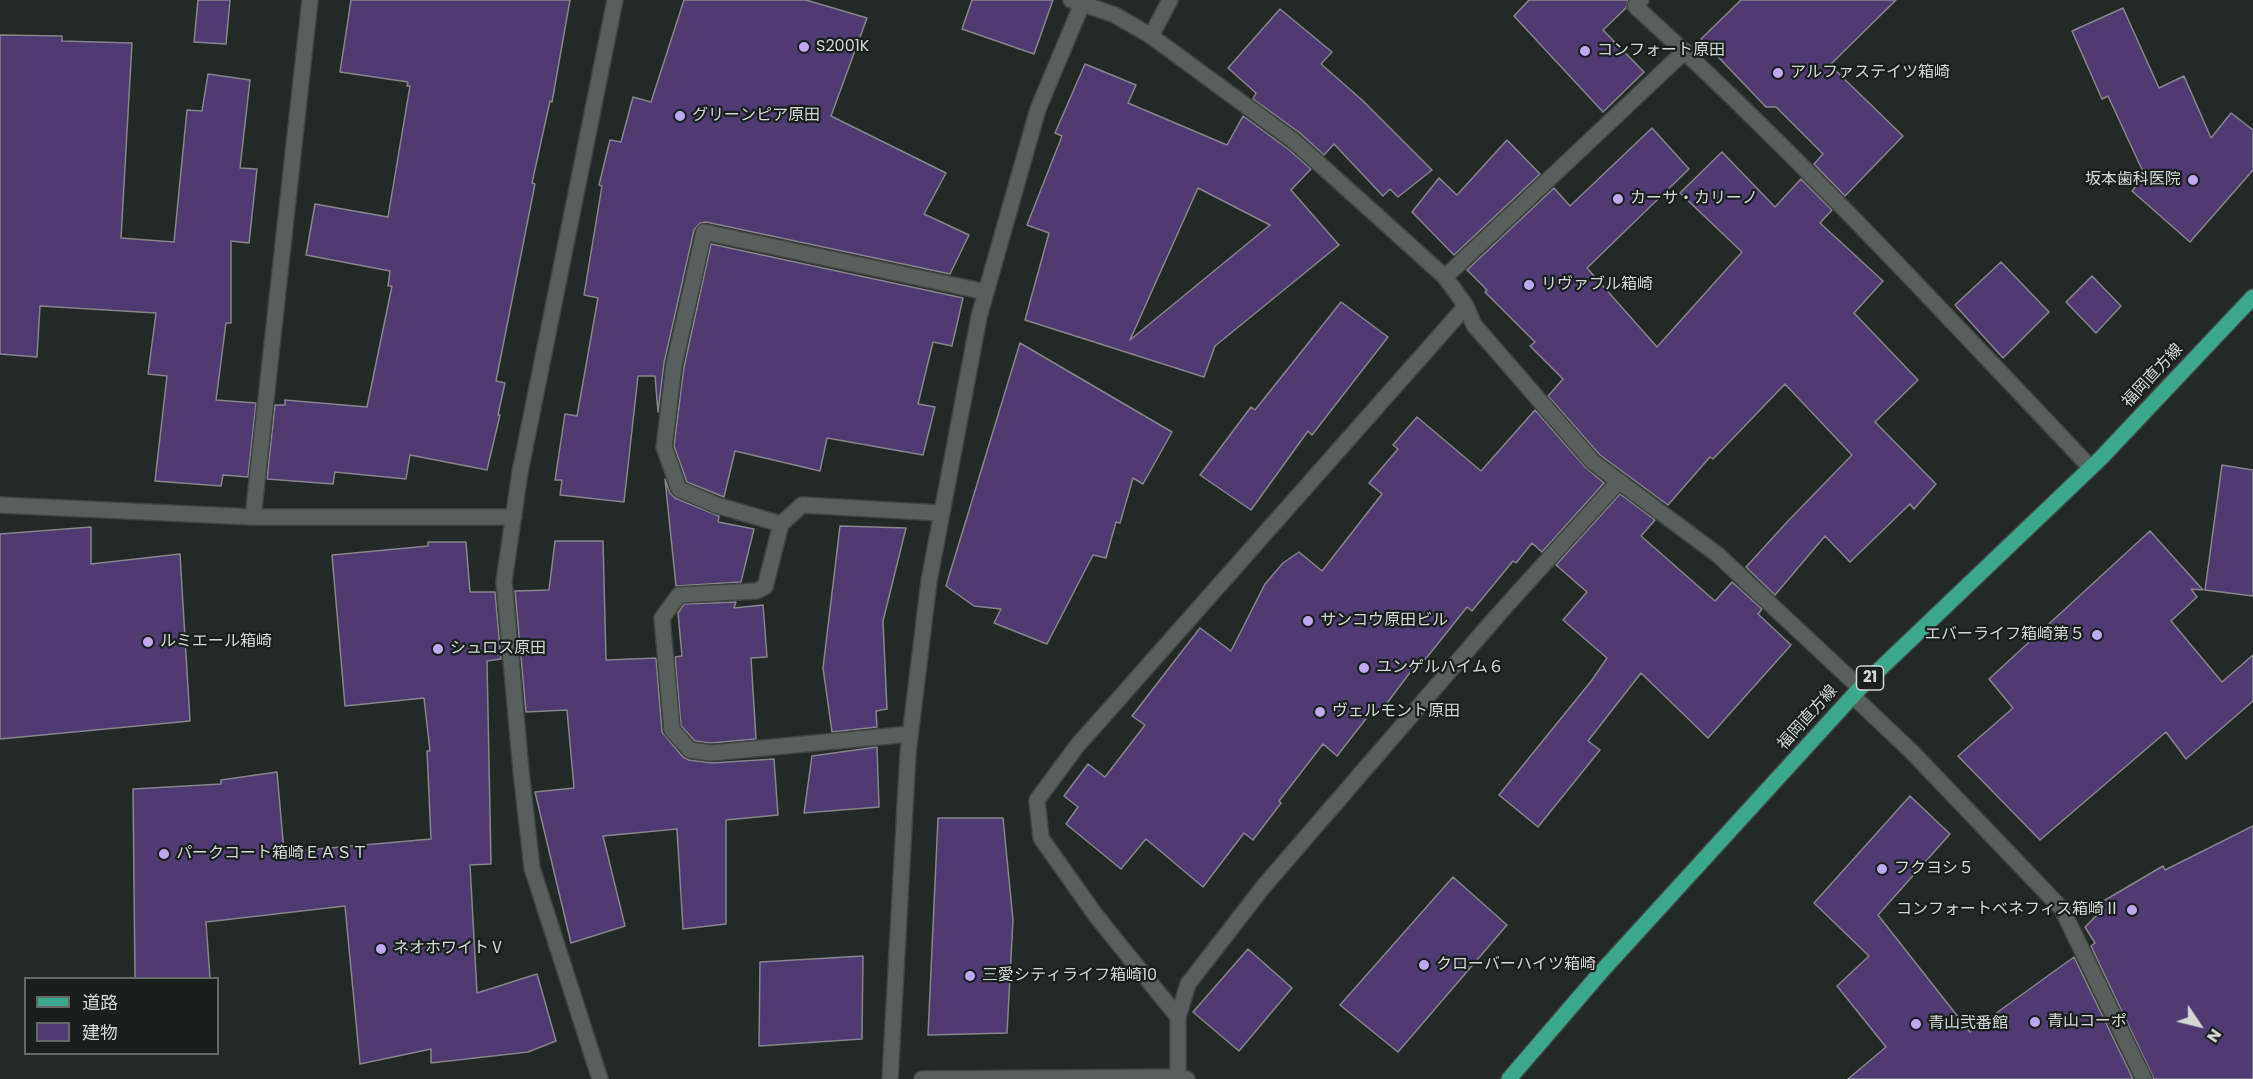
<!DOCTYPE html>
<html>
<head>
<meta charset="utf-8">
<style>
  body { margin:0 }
  #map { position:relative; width:2253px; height:1079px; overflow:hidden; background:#232926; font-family:Poppins,"Noto Sans JP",sans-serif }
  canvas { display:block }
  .legend { position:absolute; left:24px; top:977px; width:195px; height:78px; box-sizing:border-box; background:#191f1d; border:2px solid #646967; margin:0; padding:8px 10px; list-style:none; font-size:18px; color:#d4d8d7 }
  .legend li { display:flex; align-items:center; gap:12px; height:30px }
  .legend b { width:30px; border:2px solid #646967 }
  .north { position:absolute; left:2169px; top:995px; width:60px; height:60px; -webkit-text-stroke:4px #191f1d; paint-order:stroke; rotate:125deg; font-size:16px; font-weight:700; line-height:24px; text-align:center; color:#d4d8d7 }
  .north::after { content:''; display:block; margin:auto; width:21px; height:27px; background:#d4d8d7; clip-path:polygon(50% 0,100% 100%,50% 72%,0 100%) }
</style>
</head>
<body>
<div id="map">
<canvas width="2253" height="1079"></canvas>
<ul class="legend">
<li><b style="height:8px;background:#3ba88e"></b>道路</li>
<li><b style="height:16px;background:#4f3b72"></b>建物</li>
</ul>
<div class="north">N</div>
</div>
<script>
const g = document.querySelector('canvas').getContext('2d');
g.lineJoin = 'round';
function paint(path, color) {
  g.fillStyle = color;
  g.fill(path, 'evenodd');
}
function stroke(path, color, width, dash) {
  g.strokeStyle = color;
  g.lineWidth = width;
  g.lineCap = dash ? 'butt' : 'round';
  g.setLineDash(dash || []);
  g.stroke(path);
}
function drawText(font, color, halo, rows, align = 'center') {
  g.font = font + ' Poppins,"Noto Sans JP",sans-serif';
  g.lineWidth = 4.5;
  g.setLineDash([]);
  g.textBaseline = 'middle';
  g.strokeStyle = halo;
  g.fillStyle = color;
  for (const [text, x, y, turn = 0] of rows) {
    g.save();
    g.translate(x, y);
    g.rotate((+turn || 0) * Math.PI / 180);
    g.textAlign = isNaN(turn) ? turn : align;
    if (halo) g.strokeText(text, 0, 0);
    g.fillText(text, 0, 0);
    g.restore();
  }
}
const building = new Path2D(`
  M198,0H230L226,44L194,42Z
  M351,0H570L552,102L550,101L532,183L535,184L496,381L505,383L498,415H500L487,470L410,455L406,479L335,472L333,484L267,479L275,405H285V400L367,407L392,286H388L390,271L306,255L315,204L388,217L410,86H407L408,82L340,72Z
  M684,0H806L867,18L831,116L946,173L924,214L969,235L950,274L706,222L700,223L694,230L664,363L658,412L655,376H638L624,502L560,495L562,480H555L565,414L577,416L598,298L584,295L602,186L599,185L610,140L621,142L633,97L651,102Z
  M972,0H1053L1034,54L962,29Z
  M1529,0H1628L1626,8L1603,30L1644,72L1603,112L1514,16Z
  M1741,0H1896L1830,65L1903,136L1845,196L1814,164L1823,154L1776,107H1766L1701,39Z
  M2123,8L2159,88L2184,76L2211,138L2231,113L2253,130V170L2190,242L2132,191L2145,176L2108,96L2102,99L2072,31Z
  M1280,9L1332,52L1321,64L1362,100L1432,170L1398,197L1390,189L1383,196L1334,144L1324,155L1300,133L1253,99L1256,93L1228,68Z
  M0,35L62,36V41L132,43L121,238L174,242L187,110L202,111L208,74L250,80L240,168L257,169L249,243L231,241V323H226L216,400L256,403L248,477L223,475L221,486L155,481L167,376L148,374L156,313L40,306L37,357L0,354Z
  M1085,64L1136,85L1128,103L1227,145L1243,116L1288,149L1311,169L1291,190L1339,245L1215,346L1204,377L1025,320L1049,233L1027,225L1062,136L1055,133ZM1198,188L1270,225L1130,340Z
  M1652,128L1689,169L1587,268L1657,347L1742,252L1680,193L1722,152L1775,207L1801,179L1832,210L1820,223L1883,281L1854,313L1918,380L1875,422L1936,484L1914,509L1910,504L1850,562L1825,536L1775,595L1746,567L1788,521L1852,455L1785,384L1713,459L1710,457L1668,505L1600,455L1548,396L1563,379L1530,346L1535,342L1485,292L1487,290L1467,270L1554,188L1570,206Z
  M1507,140L1540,174L1454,255L1412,212L1439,178L1457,195Z
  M711,244L963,298L952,346L933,342L918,404L935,407L923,455L827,438L820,471L735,451L724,497L687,482L674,446L684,367Z
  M2001,262L2049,312L2003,358L1955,305Z
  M2092,276L2121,306L2096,333L2066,302Z
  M1341,302L1388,337L1312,435L1308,431L1251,510L1200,475L1251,407L1255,410Z
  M1020,343L1172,432L1143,484L1133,478L1120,523L1116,522L1106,558L1093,555L1047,644L994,623L1001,609L974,606L946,586Z
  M1535,410L1586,468L1604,483L1542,552L1532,543L1516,563L1513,561L1472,611L1467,607L1424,661L1421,658L1378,715L1372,711L1337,756L1323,744L1279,801L1281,803L1253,840L1244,833L1203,887L1146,839L1121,869L1066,824L1078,807L1064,796L1088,764L1105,777L1145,725L1132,716L1200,628L1231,651L1265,584L1283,563L1299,552L1322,571L1382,494L1369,483L1398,449L1393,445L1417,417L1481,471Z
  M2222,465L2253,470V596L2205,590Z
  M665,479L670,493L675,498L719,516L718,522L754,529L741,582L676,586Z
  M1620,494L1655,520L1641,536L1715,601L1732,582L1762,609L1758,614L1791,645L1708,738L1641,673L1588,741L1600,750L1538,827L1499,795L1592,680L1607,658L1563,620L1587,592L1556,565Z
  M840,526L906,528L883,621L887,709L876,711L877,727L832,732L823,668Z
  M91,527V564L180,554L190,721L0,739V534Z
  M2150,531L2203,590L2191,589L2197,597L2171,621L2222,682L2253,655V701L2186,759L2166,732L2040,840L1958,756L2013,708L1989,679Z
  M555,541H603L606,660L656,658L662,732L683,757L689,760L712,763L774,759L778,815L726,820V924L683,929L677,829L603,836L625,926L571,943L535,792L574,788L567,710L526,712L515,591L549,590Z
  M428,542H466L470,592H495L501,659L487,661L491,864L470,865L477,993L537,974L556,1041L528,1052L431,1063V1049L360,1064L345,906L206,922L210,978H135L133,789L221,784V780L277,772L284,852L431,839L427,751H430L424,698L345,706L332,555L428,546Z
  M736,602L734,608L763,605L767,657L751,658L756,739L711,743L695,741L681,726L675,657L682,656L678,613L684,604Z
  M877,747L879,807L804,813L812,756Z
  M1910,796L1950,834L1878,915L1970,1032L2074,957L2133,1079H1848L1886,1047L1837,986L1869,956L1814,903Z
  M938,818H1003L1013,920L1007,1033L928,1035Z
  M2253,826V1079H2154L2091,946L2095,943L2085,927L2104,908L2100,903L2163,866L2165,870Z
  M1453,877L1507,925L1398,1052L1340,1005Z
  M1248,949L1292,988L1239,1051L1193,1012Z
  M863,956L862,1039L759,1046L760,962Z`);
paint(building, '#4f3b72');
stroke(building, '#87858b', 1.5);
const minor = new Path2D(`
  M1071,0L1115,15L1151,36
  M1170,0L1151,36L1294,141L1445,277L1466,306L1474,325L1593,462L1718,555L1860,688
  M1641,0L1635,6C1795,151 1941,310 2090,467
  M1445,277L1685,51
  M0,505L253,517H514
  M941,513L802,505L781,524L716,505L679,489L664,447L674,365L704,232L986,292
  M253,517L310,0
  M781,524L765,587L756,591L679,595L662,618L672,730L690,750L711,753L910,734
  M1853,696L1912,752L2062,909L2144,1079
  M1178,1017L1188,984L1264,886L1497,616L1619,481
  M1178,1077V1017L1097,917L1041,838L1037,800L1077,746L1466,306
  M600,1079L532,868L521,771L504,581L520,472L615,0
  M890,1079L908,753L929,581L979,317L1038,109L1082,4`);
const tertiary = new Path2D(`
  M922,1079L1178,1077L1187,1079`);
const primary = new Path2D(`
  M1509,1079L1601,972L1860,688L2101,458L2253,297`);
stroke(minor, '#404543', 18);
stroke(tertiary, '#404543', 18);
stroke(primary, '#404543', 18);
stroke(minor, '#585f5d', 15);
stroke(tertiary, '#585f5d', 15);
stroke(primary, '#3ba88e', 15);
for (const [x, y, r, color] of [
  [804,47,6,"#c0a8f3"],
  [1585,51,6,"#c0a8f3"],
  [1778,73,6,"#c0a8f3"],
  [680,116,6,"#c0a8f3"],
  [2193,180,6,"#c0a8f3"],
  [1618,199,6,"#c0a8f3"],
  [1529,285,6,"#c0a8f3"],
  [1308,621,6,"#c0a8f3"],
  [2097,635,6,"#c0a8f3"],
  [148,642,6,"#c0a8f3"],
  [438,649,6,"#c0a8f3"],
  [1364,668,6,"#c0a8f3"],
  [1320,712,6,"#c0a8f3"],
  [164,854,6,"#c0a8f3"],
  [1882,869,6,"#c0a8f3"],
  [2132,910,6,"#c0a8f3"],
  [381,949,6,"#c0a8f3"],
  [1424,965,6,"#c0a8f3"],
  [970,976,6,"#c0a8f3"],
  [2035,1022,6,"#c0a8f3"],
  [1916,1024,6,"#c0a8f3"]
]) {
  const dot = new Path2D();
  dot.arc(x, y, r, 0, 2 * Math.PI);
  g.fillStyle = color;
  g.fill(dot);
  stroke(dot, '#191f1d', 2);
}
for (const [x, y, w] of [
  [1870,678,27]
]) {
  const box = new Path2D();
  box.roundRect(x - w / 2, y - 12, w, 24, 4.5);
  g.fillStyle = '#191f1d';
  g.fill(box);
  stroke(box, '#d4d8d7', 1.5);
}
drawText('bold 15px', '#d4d8d7', null, [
  ["21",1870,678]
]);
drawText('16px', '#d4d8d7', '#191f1d', [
  ["S2001K",816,47],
  ["コンフォート原田",1597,51],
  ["アルファステイツ箱崎",1790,73],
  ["グリーンピア原田",692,116],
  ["坂本歯科医院",2181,180,"right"],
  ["カーサ・カリーノ",1630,199],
  ["リヴァブル箱崎",1541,285],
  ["サンコウ原田ビル",1320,621],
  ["エバーライフ箱崎第５",2085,635,"right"],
  ["ルミエール箱崎",160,642],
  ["シュロス原田",450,649],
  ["ユンゲルハイム６",1376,668],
  ["ヴェルモント原田",1332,712],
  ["パークコート箱崎ＥＡＳＴ",176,854],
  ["フクヨシ５",1894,869],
  ["コンフォートベネフィス箱崎Ⅱ",2120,910,"right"],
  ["ネオホワイトⅤ",393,949],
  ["クローバーハイツ箱崎",1436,965],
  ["三愛シティライフ箱崎10",982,976],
  ["青山コーポ",2047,1022],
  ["青山弐番館",1928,1024]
], 'left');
drawText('16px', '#d4d8d7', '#191f1d', [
  ["福岡直方線",2153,376,-47],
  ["福岡直方線",1808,718,-48]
]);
</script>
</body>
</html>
